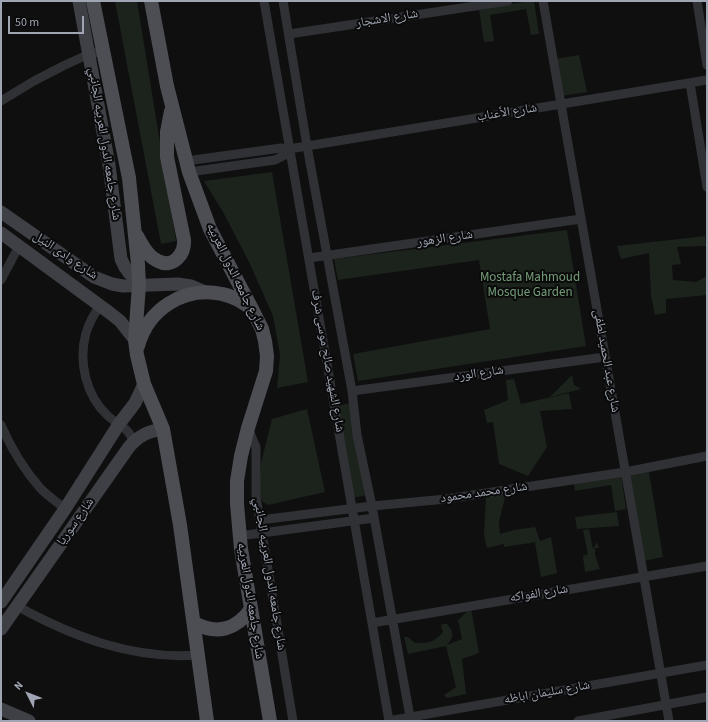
<!DOCTYPE html>
<html>
<head>
<meta charset="utf-8">
<style>
  body { margin:0 }
  #map { position:relative; width:708px; height:722px; overflow:hidden; background:#0f0f10; font-family:"Source Sans 3",sans-serif }
  canvas { display:block }
  .frame { position:absolute; inset:0; border:2px solid #9fa5b2; pointer-events:none }
  .north { position:absolute; left:8px; top:674px; width:40px; height:40px; -webkit-text-stroke:3px #0a0a0b; paint-order:stroke; rotate:312deg; font-size:11px; font-weight:700; line-height:16px; text-align:center; color:#9fa5b2 }
  .north::after { content:''; display:block; margin:auto; width:14px; height:18px; background:#9fa5b2; clip-path:polygon(50% 0,100% 100%,50% 72%,0 100%) }
  .scale { position:absolute; left:8px; top:16px; width:76px; height:18px; box-sizing:border-box; border:2px solid #9fa5b2; border-top:0; padding-left:5px; font-size:12px; line-height:14px; white-space:nowrap; color:#9fa5b2; -webkit-text-stroke:3px #0a0a0b; paint-order:stroke }
</style>
</head>
<body>
<div id="map">
<canvas width="708" height="722"></canvas>
<div class="frame"></div>
<div class="north">N</div>
<div class="scale">50 m</div>
</div>
<script>
const g = document.querySelector('canvas').getContext('2d');
g.lineJoin = 'round';
function paint(path, color) {
  g.fillStyle = color;
  g.fill(path, 'evenodd');
}
function stroke(path, color, width, dash) {
  g.strokeStyle = color;
  g.lineWidth = width;
  g.lineCap = dash ? 'butt' : 'round';
  g.setLineDash(dash || []);
  g.stroke(path);
}
function drawText(font, color, halo, rows, align = 'center') {
  g.font = font + ' "Source Sans 3","Noto Naskh Arabic",sans-serif';
  g.lineWidth = 4;
  g.setLineDash([]);
  g.textBaseline = 'middle';
  g.strokeStyle = halo;
  g.fillStyle = color;
  for (const [text, x, y, turn = 0] of rows) {
    g.save();
    g.translate(x, y);
    g.rotate((+turn || 0) * Math.PI / 180);
    g.textAlign = isNaN(turn) ? turn : align;
    if (halo) g.strokeText(text, 0, 0);
    g.fillText(text, 0, 0);
    g.restore();
  }
}
paint(new Path2D(`
  M115,1H137L176,241L161,244Z
  M530,1H534L539,34L531,35L526,9L490,15L494,41L484,42L479,9Z
  M579,55L587,92L561,96L555,59Z
  M272,172L308,382L277,388L280,355L273,316L250,264L223,212L204,181Z
  M567,230L586,346L358,381L353,354L490,329L479,260L338,280L334,259Z
  M705,236L706,246L677,247L681,264L672,265L673,280L696,282L707,276V295L666,299V313L655,315L651,296L649,253L621,259L617,246Z
  M572,375L574,385L581,389L550,397Z
  M514,379L521,404L569,393L572,409L540,411L547,447L528,476L499,464L493,422L487,423L484,410L508,400L506,380Z
  M351,403L367,495L352,498L336,406Z
  M307,409L325,492L268,505L263,502L259,495L261,463L272,419Z
  M649,472L663,557L643,561L629,475Z
  M621,475L626,509L615,511L611,485L575,491L574,483Z
  M506,493L499,522L500,534L514,530L535,527L540,541L551,537L557,573L541,577L535,543L537,542L504,547V544L487,548L484,535L486,496Z
  M617,512L619,526L577,529L575,517Z
  M589,529L593,549L597,542L599,548H595V555L600,569L585,572L583,556L588,554L583,530Z
  M471,608L479,653L462,659L466,694L447,698L444,695L456,687L446,646L408,654L404,637H408L415,643C429,643 433,643 443,632L441,627L442,624H447C454,632 454,637 447,645L462,639L458,620Z`), '#1b231c');
stroke(new Path2D(`
  M264,1L389,721
  M283,1L307,146L352,391L357,435L372,506L410,717
  M543,1L669,721
  M697,1L707,65
  M289,34L508,1
  M690,83L707,187
  M1,101L34,81L63,66L89,54L104,51
  M186,161L281,148L289,149L707,80
  M189,172L275,160L283,156L289,149
  M309,258L581,219
  M1,280L19,246
  M100,306C94,314 89,323 86,333C78,362 86,396 108,416C118,425 130,428 133,442
  M352,391L605,357
  M1,425C11,448 24,470 41,489C48,496 57,502 65,509
  M248,428L256,447V497L293,721
  M260,520L372,506L446,499L625,472L707,456
  M239,536L374,518
  M17,606C73,637 134,660 198,655
  M372,623L707,566
  M388,721L707,665
  M578,721L707,697`), '#303135', 9);
stroke(new Path2D(`
  M79,1L109,165L121,259C125,269 130,276 139,281
  M1,212L94,277L112,284L123,286L178,284L191,286L205,292
  M1,233L110,313L120,321L135,340
  M1,602L65,509L119,424L135,403L144,384
  M1,629L129,447C138,436 148,431 163,429
  M1,709L29,721`), '#3e4045', 13);
stroke(new Path2D(`
  M93,1L129,178L138,264L139,285L135,340L137,355L144,384L163,429L180,525L207,721
  M151,1L167,86L189,172L210,229L252,309L262,329L265,341L267,356L266,371L248,428L241,456L237,481V504L241,549L270,721
  M137,236C142,245 148,257 158,261C173,269 185,254 184,240L167,157V132L171,111
  M138,346C148,309 184,286 222,294C233,296 243,302 252,309
  M194,623C217,635 236,630 251,609`), '#4c4e54', 14);
drawText('13px', '#9fa5b2', '#0a0a0b', [
  ["شارع الاشجار",387,19,-9],
  ["شارع الأعناب",507,113,-9],
  ["شارع جامعه الدول العربيه الجانبي",104,144,81],
  ["شارع الزهور",445,239,-8],
  ["شارع وادى النيل",65,256,34],
  ["شارع جامعه الدول العربيه",235,277,64],
  ["شارع الشهيد صالح موسى شرف",327,361,80],
  ["شارع عبد الحميد لطفى",606,361,80],
  ["شارع الورد",479,374,-8],
  ["شارع محمد محمود",484,493,-8],
  ["شارع سوريا",76,522,-55],
  ["شارع جامعه الدول العربيه الجانبي",269,574,81],
  ["شارع الفواكه",539,594,-9],
  ["شارع جامعه الدول العربيه",250,601,81],
  ["شارع سليمان اباظه",547,693,-10]
]);
drawText('13px', '#759e78', '#0a0a0b', [
  ["Mostafa Mahmoud",530,278],
  ["Mosque Garden",530,293]
]);
</script>
</body>
</html>
